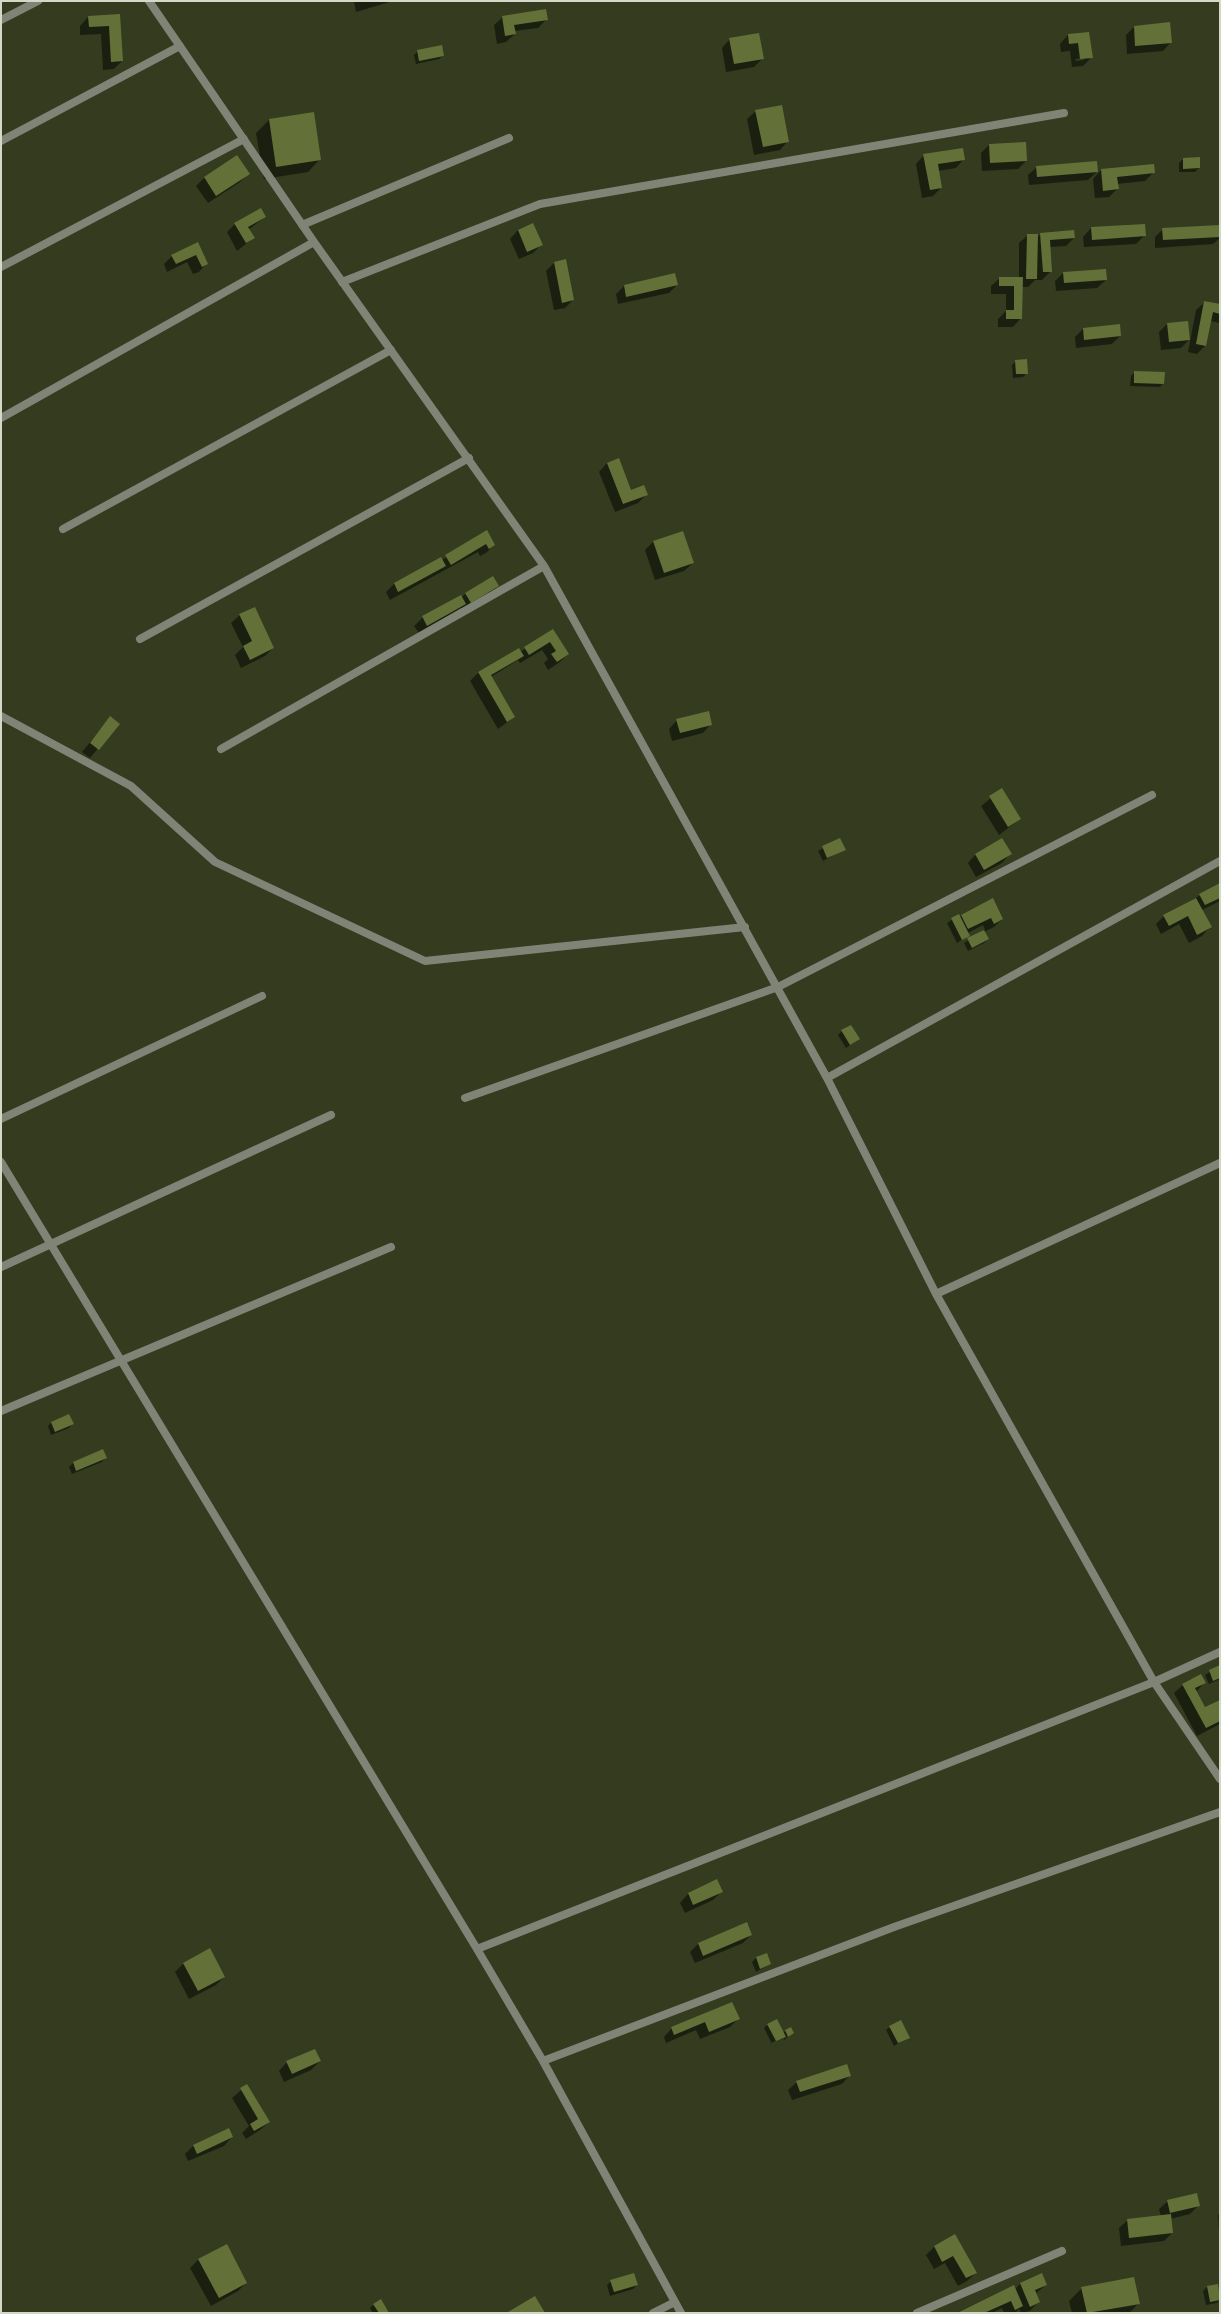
<!DOCTYPE html>
<html>
<head>
<meta charset="utf-8">
<style>
  body { margin:0 }
  #map { position:relative; width:1221px; height:2314px; overflow:hidden; background:#343b1f; font-family:"Titillium Web",sans-serif }
  canvas { display:block }
  .frame { position:absolute; inset:0; border:2px solid #d3d8c7; pointer-events:none }
</style>
</head>
<body>
<div id="map">
<canvas width="1221" height="2314"></canvas>
<div class="frame"></div>
</div>
<script>
const g = document.querySelector('canvas').getContext('2d');
g.lineJoin = 'round';
function paint(path, color) {
  g.fillStyle = color;
  g.fill(path, 'evenodd');
}
function stroke(path, color, width, dash) {
  g.strokeStyle = color;
  g.lineWidth = width;
  g.lineCap = dash ? 'butt' : 'round';
  g.setLineDash(dash || []);
  g.stroke(path);
}
paint(new Path2D(`
  M354,1H393L356,12Z
  M119,15L122,61L114,69L103,70L101,34L80,35V26L88,17Z
  M503,17L547,19L538,28L514,31L515,34L506,42L497,44L494,25Z
  M1134,27L1171,42L1163,51L1127,54L1126,35Z
  M1088,33L1092,57L1083,66L1072,67L1070,51L1061,52L1060,44L1068,35ZM1084,58V60L1076,61L1075,59Z
  M730,39L762,59L754,67L726,72L722,48Z
  M418,51L443,56L439,59L416,64L414,55Z
  M756,111L788,141L780,150L754,155L747,119Z
  M313,113L320,159L308,172L264,179L256,133L269,120Z
  M989,145L1026,161L1018,169L982,171L981,153Z
  M924,155L964,159L956,168L938,171L941,188L933,196L922,198L916,164Z
  M237,156L248,174L240,182L208,203L196,186L204,178Z
  M1183,159L1199,168L1195,172H1179V163Z
  M1153,165V173L1145,181L1117,184L1118,188L1109,197L1095,198L1093,179L1101,170Z
  M1037,167L1097,172L1088,180L1029,185L1028,175Z
  M265,217L248,230L253,238L237,251L227,232L235,224Z
  M1220,226V238L1213,244L1155,248V237L1163,229Z
  M1091,228L1145,235L1136,244L1084,247L1083,237Z
  M518,230L541,245L533,253L519,259L510,239Z
  M1041,234L1074,238L1066,246L1049,247L1051,271L1042,280H1035L1028,287H1022L1021,318L1013,327H998V319L1006,311V294H991V286L1000,278H1019V243L1028,235L1037,237Z
  M197,244L207,263L199,272L193,274L187,262L167,272L164,264L172,256Z
  M565,261L573,300L565,308L554,310L546,271L554,263Z
  M1063,273L1106,280L1097,288L1056,291L1055,281Z
  M677,285L669,293L618,304L616,294L624,286Z
  M1205,302L1220,305V323L1210,321L1205,346L1197,354L1188,352L1196,310Z
  M1167,324L1189,340L1181,348L1161,350L1159,332Z
  M1083,329L1120,336L1112,344L1076,348L1075,337Z
  M1016,361L1027,373L1023,377L1013,378L1012,365Z
  M1135,372L1163,383L1160,387L1130,386L1131,376Z
  M607,463L631,491L647,494L638,503L615,512L599,472Z
  M487,532L494,545L486,553L480,556L478,552L390,600L386,592L394,584L442,560Z
  M653,542L693,563L684,571L655,580L645,550Z
  M498,586L489,594L462,610L461,608L419,633L414,626L423,617L461,598L466,593Z
  M240,615L273,648L265,656L241,668L235,655L243,647L231,623Z
  M553,630L568,654L560,662L548,670L544,663L548,659L542,650L520,663L518,660L491,677L514,717L498,729L470,681L479,672L520,652Z
  M110,718L118,724L90,758L82,752Z
  M677,720L711,724L703,733L672,741L669,729Z
  M1001,790L1020,819L999,835L981,806Z
  M840,839L844,849L823,861L818,851Z
  M976,854H1010L1002,863L976,877L968,863Z
  M1220,884V901L1202,910L1210,927L1202,936L1189,943L1179,924L1161,934L1156,924L1164,916Z
  M959,915L960,917L961,915L1002,919L994,927L984,932L988,939L984,943L968,951L964,943L985,930L983,925L968,933L969,935L957,943L947,923Z
  M842,1031L858,1039L846,1048L838,1035Z
  M52,1422L72,1424L69,1428L51,1435L48,1426Z
  M102,1451L105,1458L102,1462L72,1474L69,1467L73,1463Z
  M1220,1666V1679L1209,1684L1205,1675Z
  M1204,1683L1196,1692L1205,1709L1220,1701V1724L1197,1736L1174,1693L1183,1685Z
  M716,1881L722,1891L713,1900L685,1913L680,1903L688,1894Z
  M746,1924L751,1935L743,1943L695,1963L690,1952L698,1944Z
  M756,1958L770,1964L756,1972L752,1962Z
  M183,1964L224,1977L216,1985L189,1999L175,1972Z
  M732,2003L738,2019L730,2027L700,2039L696,2030L666,2043L664,2037L672,2028Z
  M768,2024L783,2033L786,2030L793,2033L784,2040V2038L781,2040V2038L771,2043L772,2044L764,2028Z
  M890,2027L908,2037L894,2046L886,2030Z
  M320,2061L311,2070L284,2082L279,2071L287,2062Z
  M850,2075L842,2084L792,2100L788,2090L797,2082Z
  M247,2085L269,2122L260,2130L246,2139L242,2133L249,2126L232,2098Z
  M229,2130L232,2137L224,2146L188,2161L185,2154L193,2146Z
  M1168,2201L1198,2206L1190,2214L1170,2219L1172,2233L1164,2241L1121,2246L1119,2228L1128,2220L1161,2216L1159,2209Z
  M1220,2213V2231H1219L1218,2215Z
  M955,2236L976,2273L967,2281L958,2286L945,2263L934,2269L926,2255L934,2247Z
  M199,2259L246,2283L238,2291L211,2306L190,2268Z
  M611,2281L637,2285L633,2289L610,2296L607,2285Z
  M1020,2284L1046,2285L1035,2294L1038,2302L1030,2311L1021,2313L1019,2309L1015,2313H1004L1002,2308L992,2313H956L1013,2286L1015,2289Z
  M1217,2285L1220,2300L1217,2303L1206,2305L1203,2291L1207,2287Z
  M1082,2288L1138,2304L1129,2313H1072L1069,2301Z
  M374,2304L388,2313H373L370,2308Z`), '#0007');
paint(new Path2D(`
  M546,9L548,20L514,25L516,34L505,36L502,16Z
  M120,14L123,61L111,62L109,26L89,27L88,16Z
  M1170,22L1172,43L1135,46L1134,26Z
  M1089,32L1093,58L1080,59L1078,43L1069,44L1068,34Z
  M759,33L764,59L734,64L729,38Z
  M442,45L444,56L419,61L417,50Z
  M782,105L789,142L763,147L755,110Z
  M314,112L321,160L276,167L269,119Z
  M1026,142L1027,161L990,163L989,144Z
  M963,148L965,160L938,164L942,188L930,190L923,154Z
  M237,155L250,174L216,196L204,177Z
  M1200,157V168L1183,169V158Z
  M1097,161L1098,172L1037,177L1036,166Z
  M1154,164L1155,173L1117,177L1119,189L1103,191L1101,169Z
  M261,208L266,217L248,227L255,238L246,243L234,223Z
  M533,223L543,245L527,252L518,230Z
  M1145,224L1146,236L1092,240L1091,227Z
  M1220,225V237L1163,240L1162,228Z
  M1074,230L1075,238L1050,240L1052,272H1043L1040,233Z
  M1027,234H1038L1037,279H1026Z
  M198,242L208,264L202,267L196,255L176,264L171,255Z
  M566,259L574,300L562,303L554,262Z
  M1106,269L1107,280L1064,283L1063,272Z
  M675,273L678,285L626,297L624,285Z
  M999,277H1023L1022,319H1006V310H1014V286H999Z
  M1204,301L1220,304V314L1213,312L1206,346L1196,344Z
  M1188,321L1190,340L1169,342L1167,323Z
  M1120,324L1121,336L1084,340L1083,328Z
  M1027,359L1028,374H1016L1015,360Z
  M1134,371L1165,372L1164,384L1134,383Z
  M619,458L631,490L644,485L648,495L623,504L607,463Z
  M487,530L495,545L489,549L486,544L451,565L445,555Z
  M683,531L694,563L664,573L653,541Z
  M441,557L446,566L398,592L394,583Z
  M493,576L499,586L471,603L465,593Z
  M461,595L466,604L427,626L422,616Z
  M255,607L274,648L250,660L243,646L252,641L239,614Z
  M553,629L569,654L557,662L551,654L556,651L550,642L529,655L524,647Z
  M519,648L524,656L491,675L515,717L507,722L478,672Z
  M709,711L712,725L680,733L676,719Z
  M110,716L120,724L99,750L90,743Z
  M1002,788L1021,819L1008,827L989,796Z
  M840,838L846,850L827,858L822,846Z
  M1002,838L1012,854L984,870L975,854Z
  M1220,883V898L1205,905L1199,894Z
  M993,898L1003,919L994,924L991,918L968,929L961,915Z
  M1196,898L1212,927L1197,935L1188,916L1169,926L1163,915Z
  M959,914L970,936L962,940L951,918Z
  M984,930L989,939L972,948L967,938Z
  M851,1025L860,1039L850,1045L841,1030Z
  M69,1414L74,1424L55,1432L51,1422Z
  M103,1449L107,1458L76,1471L73,1462Z
  M1220,1665V1678L1213,1681L1209,1670Z
  M1201,1674L1206,1683L1195,1688L1205,1707L1220,1700V1721L1206,1728L1182,1684Z
  M717,1879L723,1892L693,1905L688,1893Z
  M747,1922L752,1935L703,1956L698,1943Z
  M210,1948L225,1977L198,1991L183,1963Z
  M767,1953L771,1964L760,1969L756,1957Z
  M732,2002L740,2019L709,2032L705,2022L674,2035L671,2027Z
  M777,2019L786,2037L776,2041L767,2024Z
  M901,2020L910,2038L898,2043L889,2026Z
  M791,2027L794,2033L788,2037L785,2030Z
  M315,2049L321,2061L292,2074L286,2061Z
  M847,2064L851,2076L800,2092L796,2081Z
  M247,2084L270,2122L254,2131L250,2124L258,2119L240,2088Z
  M229,2128L233,2137L197,2154L193,2145Z
  M1197,2193L1200,2206L1170,2213L1167,2200Z
  M1171,2214L1173,2233L1129,2238L1127,2219Z
  M955,2234L977,2273L966,2278L953,2256L942,2262L934,2246Z
  M227,2244L247,2283L219,2298L198,2259Z
  M634,2273L638,2285L614,2292L610,2280Z
  M1042,2273L1047,2285L1035,2290L1040,2302L1030,2307L1020,2283Z
  M1134,2277L1140,2304L1087,2313L1081,2287Z
  M1218,2284L1220,2300L1210,2302L1207,2286Z
  M1014,2285L1023,2306L1015,2310L1011,2301L984,2313H957Z
  M535,2296L545,2313H509L508,2312Z
  M381,2299L389,2313H379L373,2304Z`), '#637138');
stroke(new Path2D(`
  M149,1L314,242L544,566L827,1078L936,1294L1154,1682L1220,1779
  M1,20L38,1
  M1,141L180,46
  M302,225L509,138
  M1,267L244,139
  M342,282L540,204L1064,113
  M1,418L314,242
  M63,529L391,350
  M140,639L469,458
  M1,716L131,786L215,862L425,961L745,927
  M221,749L544,566
  M827,1078L1220,861
  M465,1098L778,987L1152,795
  M1,1119L262,996
  M1,1162L477,1949L543,2061L681,2313
  M1,1267L331,1115
  M936,1294L1220,1163
  M1,1411L391,1247
  M477,1949L1154,1682L1220,1652
  M543,2061L894,1927L1220,1812
  M653,2313L675,2302
  M917,2313L1062,2251`), '#808477', 8);
</script>
</body>
</html>
